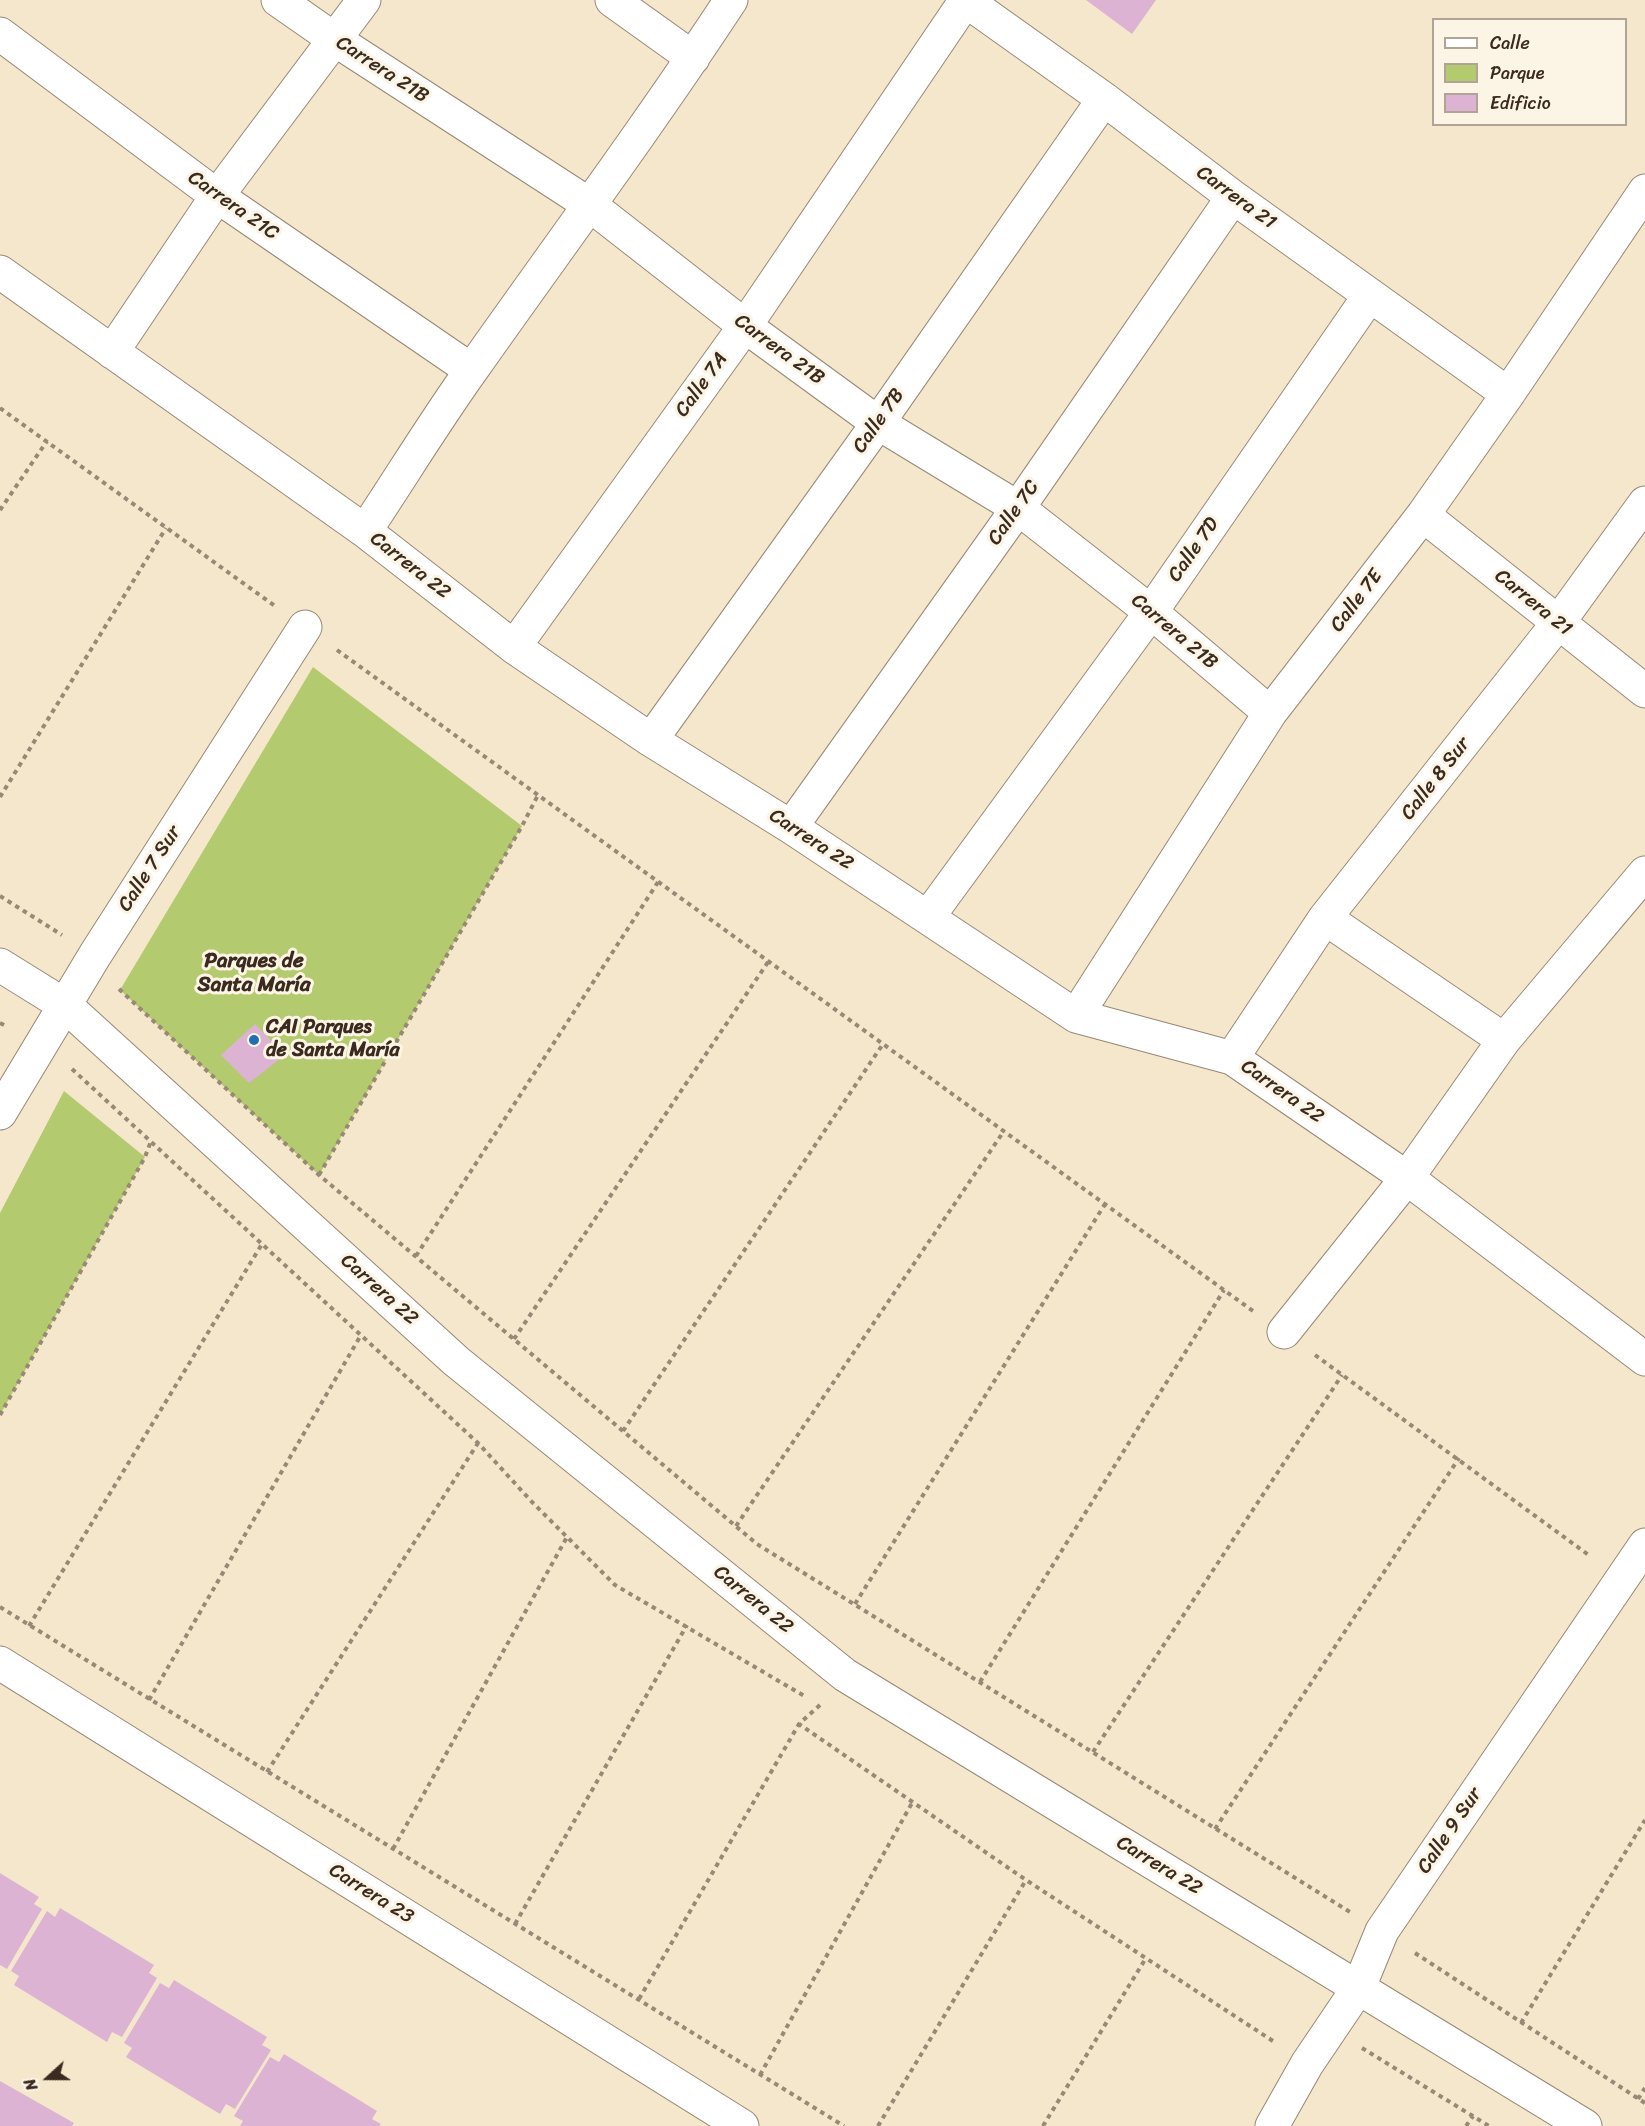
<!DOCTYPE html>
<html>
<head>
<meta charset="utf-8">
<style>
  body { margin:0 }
  #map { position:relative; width:1645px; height:2126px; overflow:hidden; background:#f4e7cc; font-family:Sriracha,sans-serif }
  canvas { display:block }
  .legend { position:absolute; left:1432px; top:18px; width:195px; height:108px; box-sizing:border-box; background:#fcf5e5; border:2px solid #afa495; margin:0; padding:8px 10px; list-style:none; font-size:18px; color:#3b2a1e }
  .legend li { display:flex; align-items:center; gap:12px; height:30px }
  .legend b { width:30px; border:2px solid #afa495 }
  .north { position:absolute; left:18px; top:2048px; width:60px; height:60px; -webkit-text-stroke:4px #fcf5e5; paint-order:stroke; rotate:249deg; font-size:16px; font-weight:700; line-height:24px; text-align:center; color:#3b2a1e }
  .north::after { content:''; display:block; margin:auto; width:21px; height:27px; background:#3b2a1e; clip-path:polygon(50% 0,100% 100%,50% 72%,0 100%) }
</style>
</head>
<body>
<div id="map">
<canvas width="1645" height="2126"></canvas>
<ul class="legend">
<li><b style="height:8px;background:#fff"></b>Calle</li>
<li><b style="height:16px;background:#b4ca6e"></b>Parque</li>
<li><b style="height:16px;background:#ddb3d4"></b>Edificio</li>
</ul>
<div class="north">N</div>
</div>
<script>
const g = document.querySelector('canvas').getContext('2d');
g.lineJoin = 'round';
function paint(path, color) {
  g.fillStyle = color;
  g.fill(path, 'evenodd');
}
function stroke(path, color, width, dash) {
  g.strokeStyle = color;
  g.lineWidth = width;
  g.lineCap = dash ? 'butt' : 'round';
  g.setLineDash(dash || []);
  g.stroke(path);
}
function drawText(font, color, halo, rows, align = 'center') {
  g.font = font + ' Sriracha,sans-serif';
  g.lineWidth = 6;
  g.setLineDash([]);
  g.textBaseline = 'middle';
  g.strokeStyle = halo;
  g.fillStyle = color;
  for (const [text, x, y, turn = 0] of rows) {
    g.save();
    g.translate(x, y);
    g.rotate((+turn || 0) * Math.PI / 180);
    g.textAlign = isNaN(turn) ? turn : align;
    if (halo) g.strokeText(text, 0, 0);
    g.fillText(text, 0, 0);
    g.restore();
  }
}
paint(new Path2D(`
  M313,667L522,826L319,1175L120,990Z
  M64,1091L145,1157L0,1415V1213Z`), '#b4ca6e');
paint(new Path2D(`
  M1086,0H1156L1132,34Z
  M255,1024L285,1055L249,1083L221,1055Z
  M0,1873L39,1897L34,1904L42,1909L7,1969L0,1965Z
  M60,1908L154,1965L149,1973L157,1978L122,2037L112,2032L107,2042L14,1985L19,1976L11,1971L47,1911L55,1917Z
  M174,1980L267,2037L262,2045L271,2050L235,2109L226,2104L220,2114L126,2057L132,2048L124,2043L160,1983L169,1988Z
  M284,2054L377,2111L372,2119L381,2124L379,2126H240L243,2121L234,2116L270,2057L279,2062Z
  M0,2081L74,2123L72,2126H0Z`), '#ddb3d4');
const street = new Path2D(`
  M278,0L334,39L590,205L745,326L878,423L1018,508L1151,612L1270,713
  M612,0L693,58
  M965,0L1104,99L1233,197L1508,394
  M0,34L217,196L471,370
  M0,272L365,531L514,647L651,740L791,827L1076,1016L1232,1058L1407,1178L1645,1359
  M112,352L217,196L364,0
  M1423,515L1645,691
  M365,531C401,477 435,421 473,368C559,246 649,125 731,0
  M514,647L745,326L966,0
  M651,740L878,423L1104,99
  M791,827L1018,508L1233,197
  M928,917L1151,612L1370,295
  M1325,918L1504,1040
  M0,965L66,1006L456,1361L845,1675L1585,2126
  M1076,1016L1270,713L1423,515L1508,394L1645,191
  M1232,1058L1325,918L1558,623L1645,503
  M0,1113L95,955L305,627
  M1284,1332L1407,1178L1504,1040L1645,873
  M0,1663L742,2126
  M1272,2126L1307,2064L1359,1987L1382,1931L1645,1545`);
stroke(street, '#988875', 35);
stroke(new Path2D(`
  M0,408L275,606
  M0,510L47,441
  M337,650L1253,1311
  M0,797L166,528
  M0,896L62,935
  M119,989L319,1175L757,1544L1350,1912
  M0,1023L8,1027
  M72,1069L478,1443L532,1502L615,1585L806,1697
  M319,1175L522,826L538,795
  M416,1256L658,882
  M514,1339L768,962
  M1315,1355L1590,1556
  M0,1415L145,1157L151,1141
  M623,1431L883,1044
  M736,1526L1004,1131
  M855,1604L1105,1204
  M0,1607L844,2126
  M29,1626L262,1244
  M980,1682L1224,1290
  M149,1700L361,1335
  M820,1705L799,1724L1026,1880L1276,2043
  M1093,1752L1342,1375
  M267,1772L478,1443
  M1215,1829L1459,1458
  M393,1849L567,1537
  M515,1924L687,1625
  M1415,1953L1645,2103
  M639,1999L799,1724
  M1521,2023L1645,1820
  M1362,2048L1489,2126
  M760,2075L912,1803
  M1638,2099L1645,2088
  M878,2126L1026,1880
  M1043,2126L1146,1958
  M1466,2126L1473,2116`), '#988875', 4, [4.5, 4.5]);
stroke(street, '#fff', 33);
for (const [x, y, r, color] of [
  [254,1040,6,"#1f6fb2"]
]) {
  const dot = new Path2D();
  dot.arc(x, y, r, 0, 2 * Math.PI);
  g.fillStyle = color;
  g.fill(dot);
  stroke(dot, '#fcf5e5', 2);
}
drawText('20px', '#3b2a1e', '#fcf5e5', [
  ["Carrera 21B",382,70,33],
  ["Carrera 21",1236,198,36],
  ["Carrera 21C",233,206,35],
  ["Carrera 21B",779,350,36],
  ["Calle 7A",702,385,-54],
  ["Calle 7B",879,421,-55],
  ["Calle 7C",1014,513,-55],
  ["Calle 7D",1194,550,-55],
  ["Carrera 22",410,566,38],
  ["Calle 7E",1357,601,-53],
  ["Carrera 21",1533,603,39],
  ["Carrera 21B",1174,632,40],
  ["Calle 8 Sur",1436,779,-52],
  ["Carrera 22",811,840,33],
  ["Calle 7 Sur",150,869,-57],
  ["Carrera 22",1282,1092,35],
  ["Carrera 22",379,1290,42],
  ["Carrera 22",753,1600,39],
  ["Calle 9 Sur",1450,1831,-56],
  ["Carrera 22",1159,1866,31],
  ["Carrera 23",371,1894,32]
]);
drawText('bold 20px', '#3b2a1e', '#fcf5e5', [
  ["CAI Parques",266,1028],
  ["de Santa María",266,1051]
], 'left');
drawText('bold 21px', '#3b2a1e', '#fcf5e5', [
  ["Parques de",254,962],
  ["Santa María",254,986]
]);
</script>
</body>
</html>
